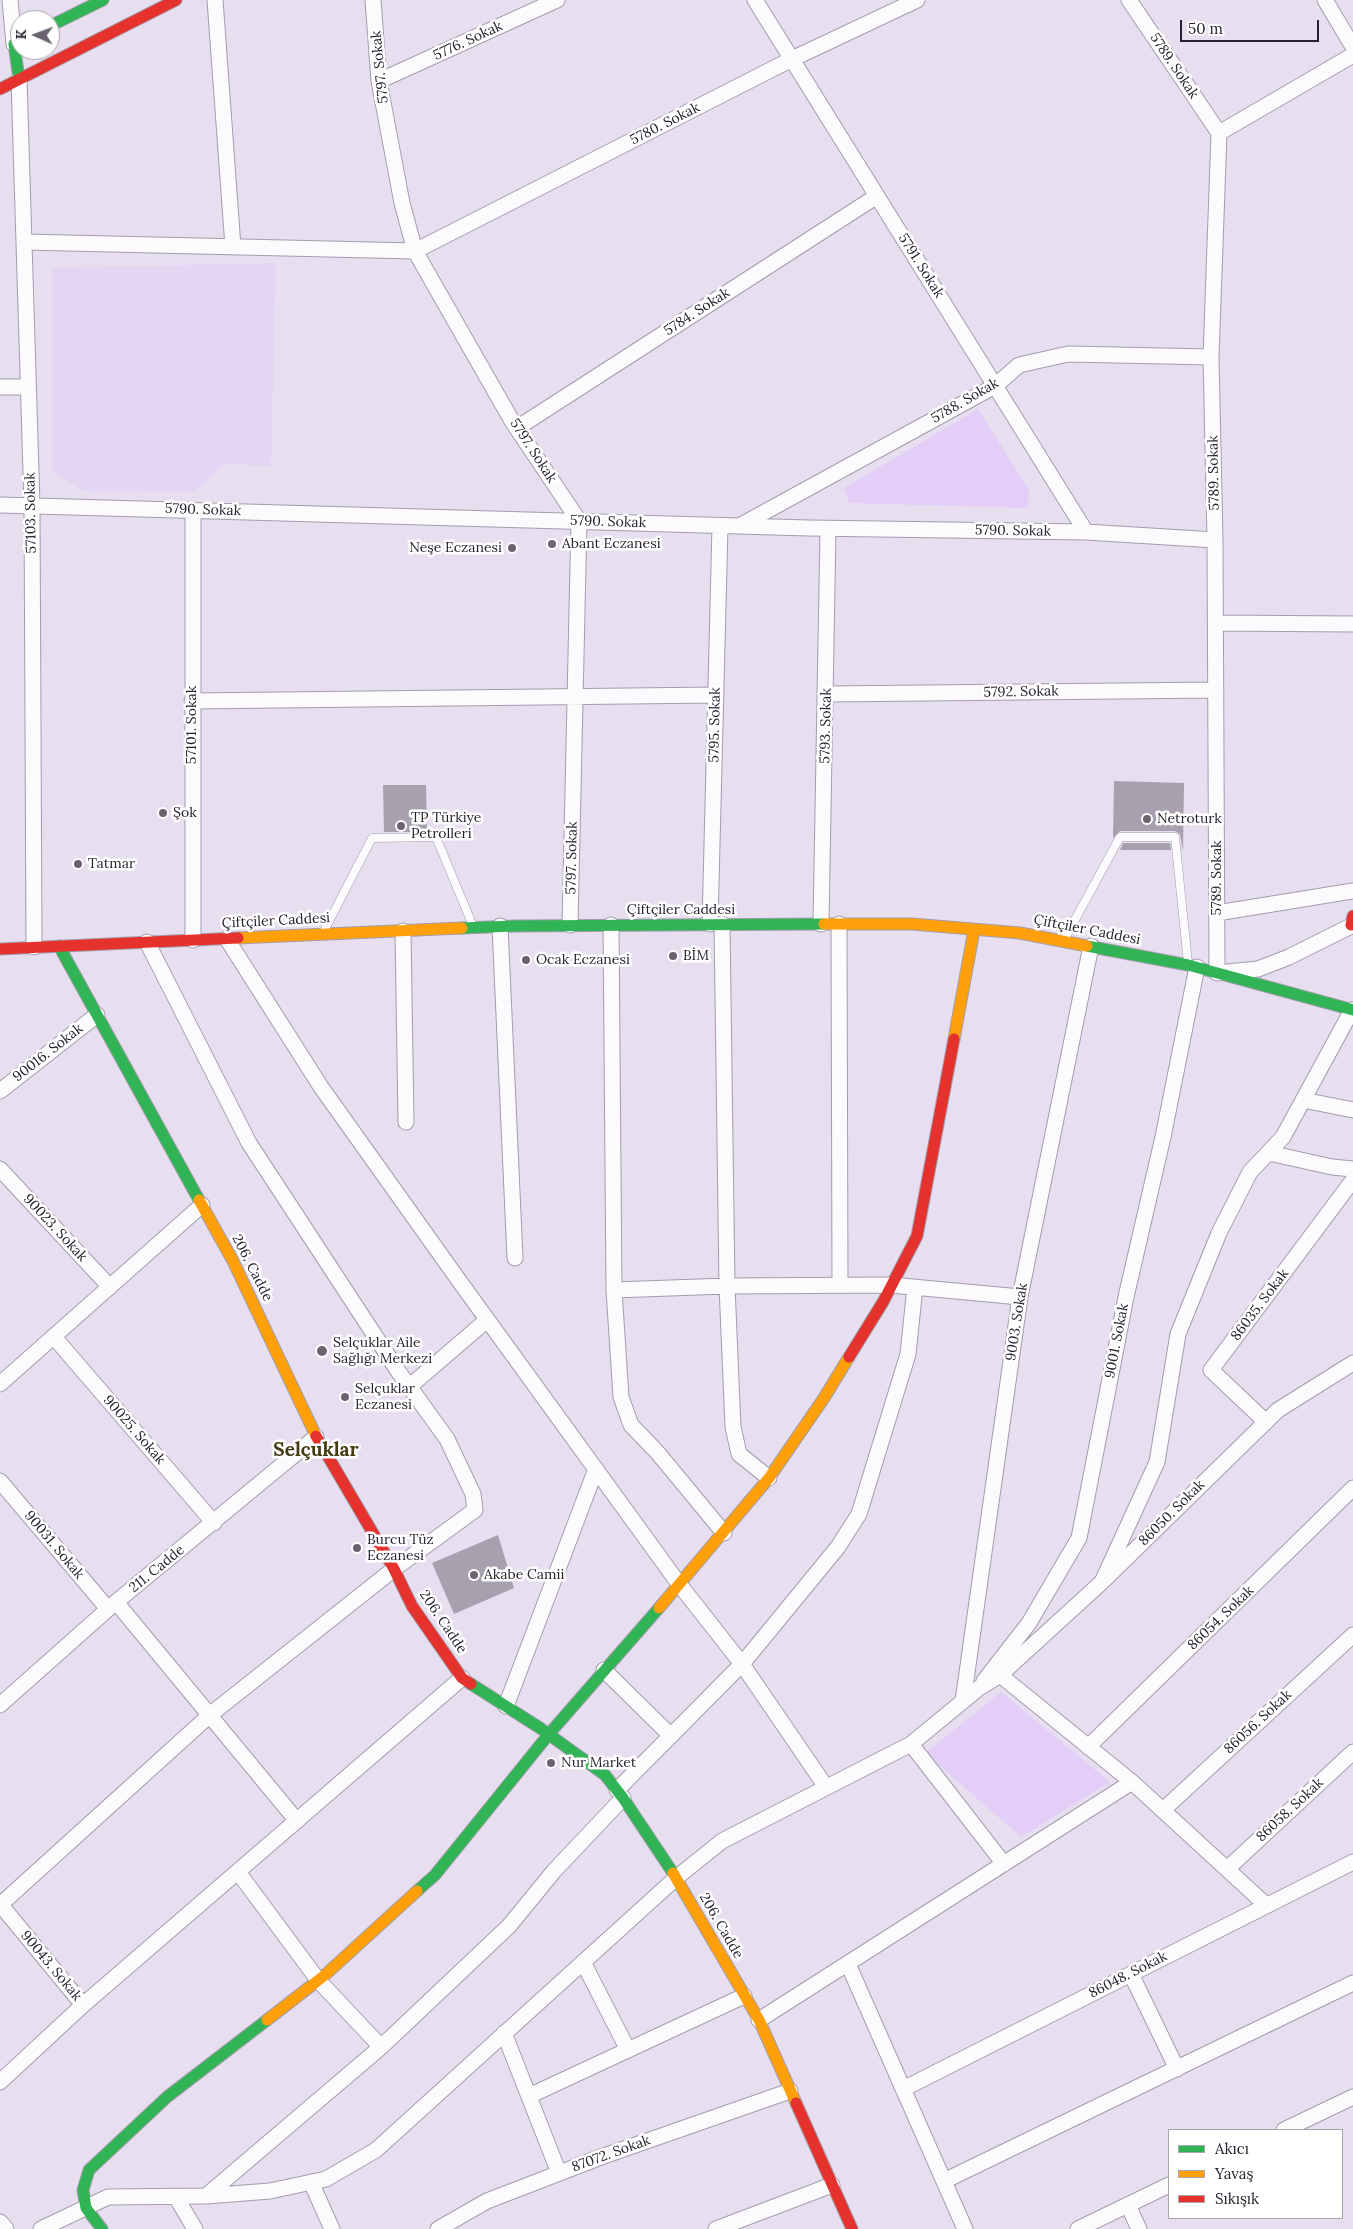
<!DOCTYPE html>
<html>
<head>
<meta charset="utf-8">
<style>
  body { margin:0 }
  #map { position:relative; width:1353px; height:2229px; overflow:hidden; background:#e7dff0; font-family:Lora,serif }
  canvas { display:block }
  .legend { position:absolute; left:1168px; top:2129px; width:175px; height:90px; box-sizing:border-box; background:#fff; border:1px solid #a8a6ab; margin:0; padding:6px 9px; list-style:none; font-size:15px; color:#26212d }
  .legend li { display:flex; align-items:center; gap:10px; height:25px }
  .legend b { width:25px; border:1px solid #a8a6ab }
  .north { position:absolute; left:10px; top:10px; width:50px; height:50px; box-sizing:border-box; background:#fff; border:1px solid #a8a6ab; border-radius:50%; rotate:272deg; font-size:14px; font-weight:700; line-height:20px; text-align:center; color:#26212d }
  .north::after { content:''; display:block; margin:auto; width:18px; height:22px; background:#6a6471; clip-path:polygon(50% 0,100% 100%,50% 72%,0 100%) }
  .scale { position:absolute; left:1180px; top:20px; width:139px; height:22px; box-sizing:border-box; border:2px solid #26212d; border-top:0; padding-left:6px; font-size:15px; line-height:18px; white-space:nowrap; color:#26212d; -webkit-text-stroke:4px #fff; paint-order:stroke }
</style>
</head>
<body>
<div id="map">
<canvas width="1353" height="2229"></canvas>
<ul class="legend">
<li><b style="height:6px;background:#30b455"></b>Akıcı</li>
<li><b style="height:6px;background:#ff9f0a"></b>Yavaş</li>
<li><b style="height:6px;background:#e5322d"></b>Sıkışık</li>
</ul>
<div class="north">K</div>
<div class="scale">50 m</div>
</div>
<script>
const g = document.querySelector('canvas').getContext('2d');
g.lineJoin = 'round';
function paint(path, color) {
  g.fillStyle = color;
  g.fill(path, 'evenodd');
}
function stroke(path, color, width, dash) {
  g.strokeStyle = color;
  g.lineWidth = width;
  g.lineCap = dash ? 'butt' : 'round';
  g.setLineDash(dash || []);
  g.stroke(path);
}
function drawText(font, color, halo, rows, align = 'center') {
  g.font = font + ' Lora,serif';
  g.lineWidth = 5;
  g.setLineDash([]);
  g.textBaseline = 'middle';
  g.strokeStyle = halo;
  g.fillStyle = color;
  for (const [text, x, y, turn = 0] of rows) {
    g.save();
    g.translate(x, y);
    g.rotate((+turn || 0) * Math.PI / 180);
    g.textAlign = isNaN(turn) ? turn : align;
    if (halo) g.strokeText(text, 0, 0);
    g.fillText(text, 0, 0);
    g.restore();
  }
}
paint(new Path2D(`
  M276,263L271,466L224,464L195,492L84,491L52,472V268Z`), '#e4d6f3');
paint(new Path2D(`
  M978,409L1029,490L1028,508L849,503L844,488Z
  M1001,1692L1110,1782L1021,1837L925,1753Z`), '#e2cef7');
paint(new Path2D(`
  M1114,781L1184,783L1183,851L1180,834L1175,831H1120L1113,838Z
  M383,785H426L427,832H384Z
  M1123,843H1170L1171,850H1120Z
  M498,1535L514,1588L454,1614L432,1563Z`), '#a7a0ae');
const lane = new Path2D(`
  M324,931L372,838L436,837L473,926
  M1064,940L1120,837H1175L1188,963`);
const street = new Path2D(`
  M10,0L14,44
  M215,0L233,247
  M373,0L379,81L402,203L415,251L512,421L579,521L570,925
  M755,0L1086,532
  M1129,0L1219,133L1211,357L1215,540L1217,973L1258,969L1289,957L1353,925
  M1325,0L1353,47
  M19,79L32,505L34,947
  M379,81L557,0
  M1219,133L1353,55
  M24,242L415,251L792,59L917,0
  M0,387H28
  M517,428L877,196
  M0,505L809,528L1086,532L1215,540
  M741,525L995,386L1019,365L1068,354L1211,357
  M1216,623L1353,624
  M827,694L1216,690
  M192,701L716,695
  M1217,913L1353,891
  M710,924L720,526
  M722,924L727,1286L733,1427L739,1454L769,1478
  M821,924L828,529
  M839,924L840,1285
  M611,925L614,1290L621,1397L631,1425L657,1452L724,1533
  M500,926L515,1258
  M403,931L406,1122
  M227,939L321,1087L460,1282L679,1584L742,1664L826,1787
  M193,940V510
  M0,1091L97,1015
  M1303,1100L1353,1110
  M1269,1153L1332,1167L1353,1169
  M0,1169L110,1287
  M614,1290L727,1286L891,1285L1020,1297
  M54,1337L214,1523
  M0,1384L202,1205
  M409,1387L487,1320
  M1266,1422L1211,1370L1353,1180
  M0,1481L108,1609
  M1102,1582L1157,1462L1178,1334L1219,1233L1250,1172L1283,1137L1352,1010
  M116,1602L297,1821
  M604,1670L671,1736
  M1000,1675L1102,1582L1278,1410L1353,1363
  M984,1681L1029,1623L1079,1538L1126,1297L1163,1137L1197,967
  M963,1701L1020,1297L1091,946
  M0,1705L116,1602L316,1437
  M506,1706L596,1469
  M911,1744L1004,1864
  M1088,1747L1353,1488
  M617,1790L742,1664L838,1547L859,1514L908,1354L915,1287
  M1163,1810L1353,1635
  M1227,1869L1353,1752
  M238,1872L318,1980L381,2047
  M0,1904L83,2005
  M0,1905L211,1714L394,1569L475,1510L473,1494L447,1439L398,1371L249,1143L147,942
  M583,1962L628,2050
  M848,1964L965,2229
  M1131,1974L1177,2069
  M759,2020L1132,1782
  M504,2033L559,2173
  M0,2082L83,2005L462,1678
  M903,2089L1353,1862
  M529,2096L744,1996
  M1284,2130L1353,2097
  M944,2181L1353,1983
  M311,2182L332,2229
  M206,2196L381,2047L509,1926L554,1871L623,1798
  M176,2197L195,2229
  M1128,2205L1139,2229
  M0,2222L6,2229
  M41,2229L108,2197L206,2196L270,2191L326,2179L376,2150L676,1878L722,1841L911,1744L979,1688L1000,1675L1132,1782L1266,1905
  M438,2229L487,2201L601,2157L790,2091
  M716,2229L832,2185
  M1078,2229L1169,2185`);
const fast = new Path2D(`
  M50,26L103,0
  M14,44L19,79
  M462,928L515,926L824,924
  M59,946L199,1200
  M1087,946L1188,965L1353,1010
  M471,1684L540,1728L605,1775L623,1798L673,1873
  M417,1891L435,1875L549,1734L659,1608
  M102,2229L86,2208L83,2190L89,2170L167,2097L267,2020`);
const slow = new Path2D(`
  M824,924H912L1020,933L1087,946
  M238,938L462,928
  M954,1039L974,930
  M199,1200L233,1261L316,1436
  M659,1608L769,1478L824,1398L849,1357
  M673,1873L759,2020L796,2103
  M267,2020L325,1975L417,1891`);
const jam = new Path2D(`
  M0,89L176,0
  M1351,925L1353,916
  M0,949L238,938
  M849,1357L883,1302L917,1236L954,1039
  M316,1436L394,1569L412,1606L462,1678L471,1684
  M796,2103L852,2229`);
stroke(lane, '#a39dab', 9);
stroke(street, '#a39dab', 17);
stroke(fast, '#a39dab', 13);
stroke(slow, '#a39dab', 13);
stroke(jam, '#a39dab', 13);
stroke(lane, '#fbfafd', 8);
stroke(street, '#fbfafd', 15);
stroke(fast, '#30b455', 11);
stroke(slow, '#ff9f0a', 11);
stroke(jam, '#e5322d', 11);
for (const [x, y, r, color] of [
  [552,544,5,"#6a6471"],
  [512,548,5,"#6a6471"],
  [163,813,5,"#6a6471"],
  [1147,819,5,"#6a6471"],
  [401,826,5,"#6a6471"],
  [78,864,5,"#6a6471"],
  [673,956,5,"#6a6471"],
  [526,960,5,"#6a6471"],
  [322,1351,6,"#6a6471"],
  [345,1397,5,"#6a6471"],
  [357,1548,5,"#6a6471"],
  [474,1575,5,"#6a6471"],
  [551,1763,5,"#6a6471"]
]) {
  const dot = new Path2D();
  dot.arc(x, y, r, 0, 2 * Math.PI);
  g.fillStyle = color;
  g.fill(dot);
  stroke(dot, '#fff', 2);
}
drawText('14px', '#26212d', '#fff', [
  ["5776. Sokak",468,41,-25],
  ["5789. Sokak",1174,66,56],
  ["5797. Sokak",380,67,-96],
  ["5780. Sokak",665,124,-27],
  ["5791. Sokak",921,266,58],
  ["5784. Sokak",697,312,-33],
  ["5788. Sokak",965,401,-30],
  ["5797. Sokak",533,451,57],
  ["5789. Sokak",1214,473,-91],
  ["5790. Sokak",203,510,2],
  ["57103. Sokak",31,513,-91],
  ["5790. Sokak",608,522,2],
  ["5790. Sokak",1013,531,1],
  ["5792. Sokak",1021,692,-1],
  ["57101. Sokak",192,725,-90],
  ["5795. Sokak",715,725,-89],
  ["5793. Sokak",826,726,-89],
  ["5797. Sokak",572,858,-89],
  ["5789. Sokak",1217,878,-90],
  ["Çiftçiler Caddesi",681,910],
  ["Çiftçiler Caddesi",276,921,-3],
  ["Çiftçiler Caddesi",1087,930,11],
  ["90016. Sokak",48,1053,-38],
  ["90023. Sokak",55,1228,47],
  ["206. Cadde",252,1268,63],
  ["86035. Sokak",1260,1305,-53],
  ["9003. Sokak",1017,1322,-81],
  ["9001. Sokak",1117,1341,-79],
  ["90025. Sokak",134,1430,49],
  ["86050. Sokak",1172,1513,-45],
  ["90031. Sokak",54,1545,50],
  ["211. Cadde",157,1569,-39],
  ["86054. Sokak",1221,1618,-44],
  ["206. Cadde",443,1622,56],
  ["86056. Sokak",1258,1722,-43],
  ["86058. Sokak",1290,1810,-43],
  ["206. Cadde",721,1926,60],
  ["90043. Sokak",51,1966,50],
  ["86048. Sokak",1128,1975,-27],
  ["87072. Sokak",611,2154,-20]
]);
drawText('14px', '#26212d', '#fff', [
  ["Abant Eczanesi",562,544],
  ["Neşe Eczanesi",502,548,"right"],
  ["Şok",173,813],
  ["TP Türkiye",411,818],
  ["Petrolleri",411,834],
  ["Netroturk",1157,819],
  ["Tatmar",88,864],
  ["BİM",683,956],
  ["Ocak Eczanesi",536,960],
  ["Selçuklar Aile",333,1343],
  ["Sağlığı Merkezi",333,1359],
  ["Selçuklar",355,1389],
  ["Eczanesi",355,1405],
  ["Burcu Tüz",367,1540],
  ["Eczanesi",367,1556],
  ["Akabe Camii",484,1575],
  ["Nur Market",561,1763]
], 'left');
drawText('bold 19px', '#453b11', '#fff', [
  ["Selçuklar",316,1451]
]);
</script>
</body>
</html>
